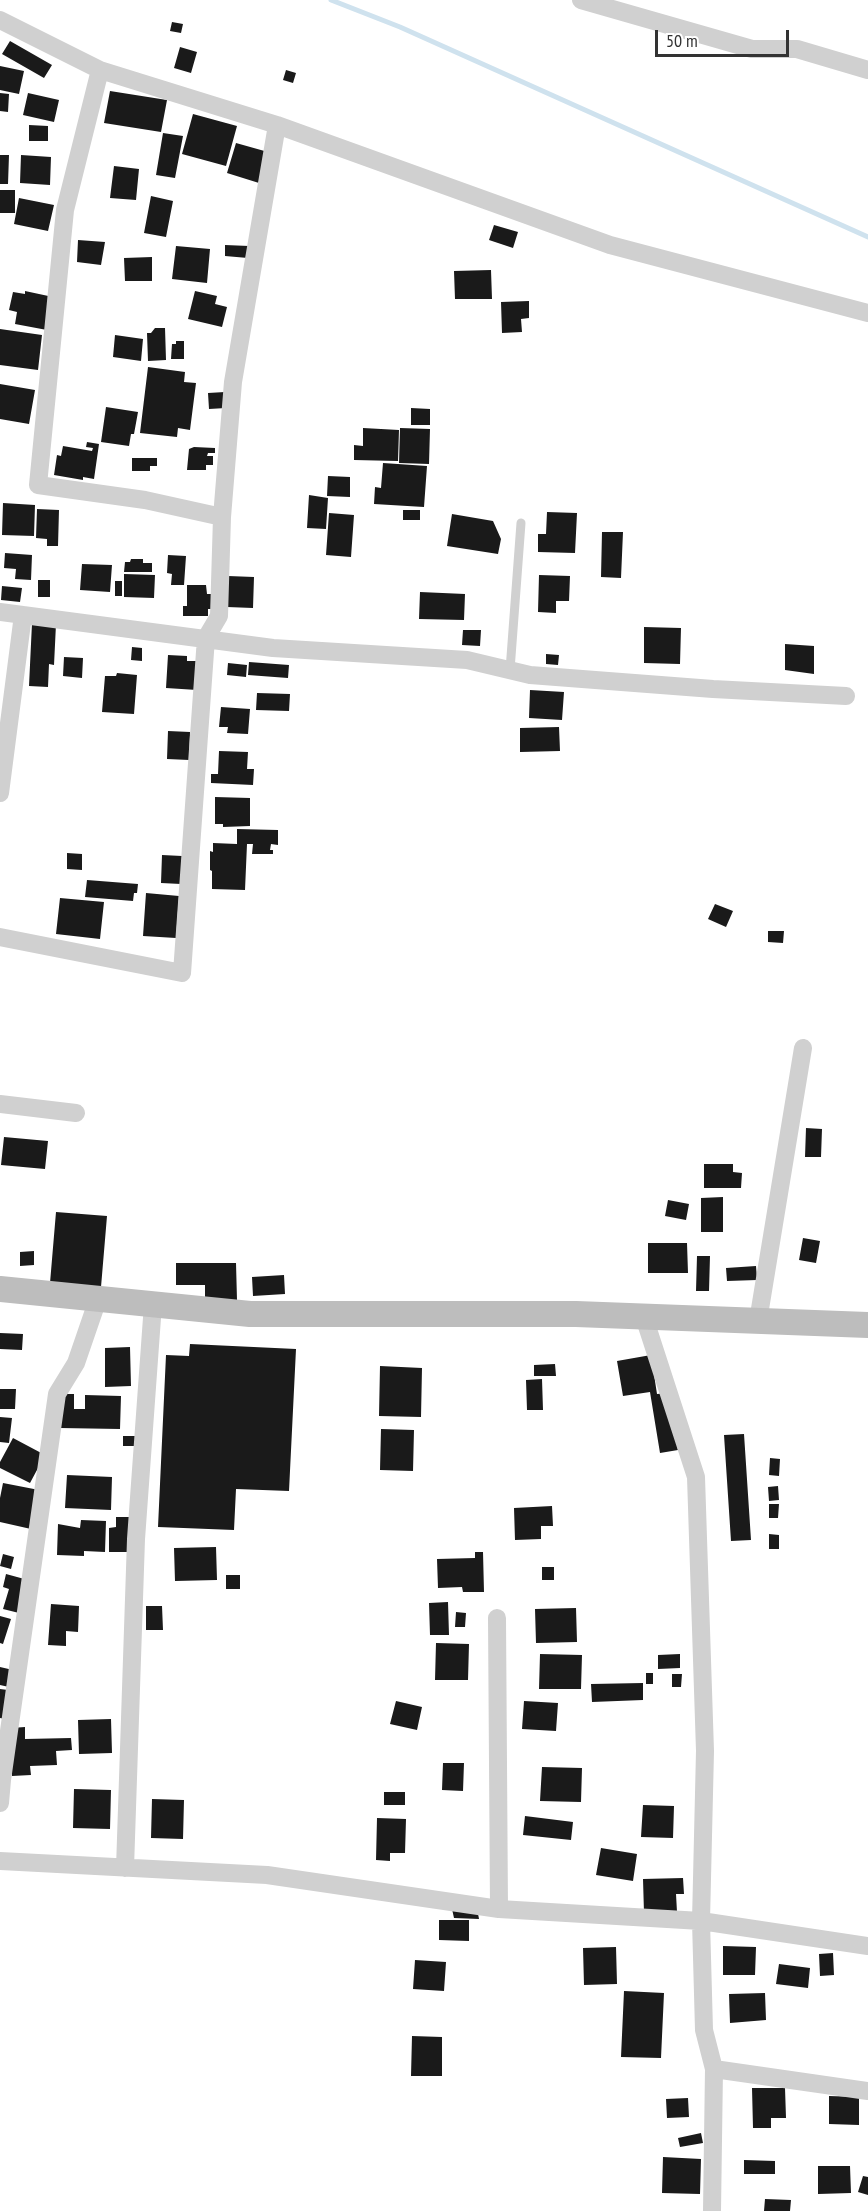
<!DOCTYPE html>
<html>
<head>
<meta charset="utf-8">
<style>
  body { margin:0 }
  #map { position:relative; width:868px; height:2211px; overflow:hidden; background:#fff; font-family:"PT Sans Narrow",sans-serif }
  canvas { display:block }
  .scale { position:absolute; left:655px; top:30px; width:134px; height:27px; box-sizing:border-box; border:3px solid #333; border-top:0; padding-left:8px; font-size:18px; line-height:21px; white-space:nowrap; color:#333; -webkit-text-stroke:4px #fff; paint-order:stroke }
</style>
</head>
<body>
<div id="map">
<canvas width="868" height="2211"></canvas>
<div class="scale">50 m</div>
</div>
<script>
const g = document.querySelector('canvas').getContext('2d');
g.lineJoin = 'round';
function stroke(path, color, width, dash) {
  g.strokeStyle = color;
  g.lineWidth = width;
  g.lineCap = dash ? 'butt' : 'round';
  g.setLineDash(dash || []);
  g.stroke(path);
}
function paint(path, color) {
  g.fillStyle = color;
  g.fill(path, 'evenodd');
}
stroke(new Path2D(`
  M331,0L400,27L868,237`), '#cfe2ee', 5);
paint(new Path2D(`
  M172,22L183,24L181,33L170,31Z
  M10,41L52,65L44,78L2,54Z
  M180,47L197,52L191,73L174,68Z
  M0,66L24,71L19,94L0,90Z
  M286,70L296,73L293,83L283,80Z
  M110,91L167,100L161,132L104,123Z
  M0,93L9,94L8,112L0,111Z
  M28,93L59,100L54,122L23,115Z
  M193,114L237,126L226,166L182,154Z
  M29,125L48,126V141H29Z
  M163,133L183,136L175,178L156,175Z
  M236,143L268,152L259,183L227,173Z
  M0,155H9L8,184H0Z
  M21,155L51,157L50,185L20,183Z
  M114,166L139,169L136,200L110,198Z
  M0,190H15V213H0Z
  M151,196L173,201L166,237L144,233Z
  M19,198L54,205L48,231L14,224Z
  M494,225L518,232L513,248L489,240Z
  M78,240L105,242L101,265L77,262Z
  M225,245L249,246L248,258L225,256Z
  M176,246L210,249L207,283L172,279Z
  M152,257V281H125L124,258Z
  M491,270L492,299H455L454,271Z
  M25,291L53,297L47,330L15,324L17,312L9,310L13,292L25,294Z
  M195,291L217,296L215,304L227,307L222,327L188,319Z
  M529,301V318L521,319L522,332L502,333L501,302Z
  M155,328H165L166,360L148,361L147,333H151Z
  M0,329L42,335L38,370L0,365Z
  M115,335L143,339L141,361L113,357Z
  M176,341H184V359H171L172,344H176Z
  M148,367L185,372L184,382L196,383L190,430L178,428L177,437L140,433Z
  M0,384L35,390L29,424L0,419Z
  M225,392L226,408L209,409L208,393Z
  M106,407L138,412L134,434H131L129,446L101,442Z
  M411,408L430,409V425H411Z
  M363,428L399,430L398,461L354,460V445L363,446Z
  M400,428L430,429L429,464L399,463Z
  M87,442L99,444L94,479L83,477V480L54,475L57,455L61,456L63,446L92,451L93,448L86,447Z
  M194,447L215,448V453H208L207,456H213V465H206V470H187L189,449Z
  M132,458H157V466H150V471H132Z
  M383,463L427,466L424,507L374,504L375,487L381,488Z
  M328,476L350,477V497L327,496Z
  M309,495L328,498L326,529L307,528Z
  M3,503L35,505L34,536L2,535Z
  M37,509L59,510L58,546H47V539L36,538Z
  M403,510H420V520H403Z
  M547,512L577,513L575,553L538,552V534H546Z
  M329,513L354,515L351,557L326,555Z
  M452,514L493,521L501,539L498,554L447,546Z
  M602,532H623L621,578L601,577Z
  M5,553L32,555L31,580L15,579L16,569L4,568Z
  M168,555L186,556L184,585H171L172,574L167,573Z
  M131,559H143V563H152V572H124L125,562H130Z
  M82,564L112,565L110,592L80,590Z
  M124,574L155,575L154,598L124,597Z
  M539,575L570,576L569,601H556V613L538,612Z
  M228,576L254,577L253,608L227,607Z
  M38,580H50V597H38Z
  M115,581H122V596H115Z
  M187,585H206L207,594H214V609H208V616H183V606H187Z
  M2,586L22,588L20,602L1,600Z
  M420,592L465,594L464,620L419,619Z
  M32,623L56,624L54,665L49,664L48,687L29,686Z
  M644,627L681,628L680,664L644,663Z
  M463,630H481L480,646L462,645Z
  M785,644L814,646V674L785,670Z
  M132,647L142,648V661L131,660Z
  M546,654L559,655L558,665L546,664Z
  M168,655L187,656V661H198L197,690L166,688Z
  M64,657L83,658L82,678L63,676Z
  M249,662L289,665L288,678L248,675Z
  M228,663L247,665L246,677L227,675Z
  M117,673L137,675L134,714L102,712L105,676H116Z
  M530,690L564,692L562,720L529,718Z
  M257,693L290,694L289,711L256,710Z
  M221,707L250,709L248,734L227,733L228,727H219Z
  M559,727L560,751L520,752V728Z
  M168,731L190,732L189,760L167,759Z
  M219,751L248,752L247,769H254L253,785L211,783V774H218Z
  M215,797L250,798V826L223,827V824H215Z
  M237,829L278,830V845L271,844L270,850H273V854H252L253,844H247L245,890L212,889V871L210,870V851L213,852V843L237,844Z
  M67,853L82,854V870L67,869Z
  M162,855L182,856L181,884L161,883Z
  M87,880L138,884L137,893H134L133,901L85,897Z
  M146,893L179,896L176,938L143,936Z
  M60,898L104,902L100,939L56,934Z
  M715,904L733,911L726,927L708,919Z
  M768,931H784L783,943L768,942Z
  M806,1128L822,1129L821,1157H805Z
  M4,1137L48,1141L45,1169L1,1165Z
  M704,1164H733V1172L742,1173L741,1188H704Z
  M723,1197V1232H701V1198Z
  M668,1200L689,1204L686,1220L665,1216Z
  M56,1212L107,1216L101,1287L50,1283Z
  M803,1238L820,1241L816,1263L799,1260Z
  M648,1243H687L688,1273H648Z
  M34,1251V1265L20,1266V1252Z
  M697,1256H710L709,1291H696Z
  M176,1263H236L237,1300L205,1301V1285H176Z
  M756,1266L757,1280L727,1281L726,1268Z
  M284,1275L285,1294L253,1296L252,1277Z
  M0,1333L23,1334L22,1350L0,1349Z
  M190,1344L296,1349L289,1491L236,1489L234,1530L158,1527L166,1355L189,1356Z
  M130,1347L131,1386L105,1387V1348Z
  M651,1355L657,1394L669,1393L678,1450L660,1453L650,1392L623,1396L617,1361Z
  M555,1364L556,1376H534V1365Z
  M380,1366L422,1368L421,1417L379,1416Z
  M542,1379L543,1410H527L526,1380Z
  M0,1389H16L15,1409H0Z
  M61,1394H74V1409H85V1395L121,1396L120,1429L60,1428Z
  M0,1417L12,1418L9,1443L0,1442Z
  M381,1429L414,1430L413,1471L380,1470Z
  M744,1434L751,1540L731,1541L724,1435Z
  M123,1436H137V1446H123Z
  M13,1438L45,1455L30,1483L0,1468V1462Z
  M770,1458L780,1459L779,1476L769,1475Z
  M67,1475L112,1477L111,1510L65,1508Z
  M3,1483L39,1490L31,1529L0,1522V1498Z
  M778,1486L779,1500L769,1501L768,1487Z
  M769,1504H779L778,1518H769Z
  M552,1506L553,1526H541V1539L515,1540L514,1508Z
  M116,1517H130L131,1552H109V1528L116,1527Z
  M81,1520L106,1521L105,1552L84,1551V1556L57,1555L58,1524L80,1528Z
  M769,1534L779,1535V1549H769Z
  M216,1547L217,1580L175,1581L174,1548Z
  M475,1552H483L484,1592H463L462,1587L438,1588L437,1559L475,1558Z
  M3,1554L14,1557L11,1569L0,1566Z
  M542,1567H554V1580H542Z
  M6,1574L28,1580L19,1613L3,1609L9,1589L3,1587Z
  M226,1575H240V1589H226Z
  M448,1602L449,1635H430L429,1603Z
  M51,1604L79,1606L78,1632L66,1631V1646L48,1645Z
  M146,1606H162L163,1630H146Z
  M576,1608L577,1642L536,1643L535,1609Z
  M456,1612L466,1613L465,1627H455Z
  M0,1616L11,1619L3,1644L0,1643Z
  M436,1643L469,1644L468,1680H435Z
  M540,1654L582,1655L581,1689H539Z
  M680,1654V1668L658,1669V1655Z
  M0,1667L13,1670L9,1687L0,1685Z
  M646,1673H653V1684H646Z
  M672,1674H682L681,1687H672Z
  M643,1683V1700L592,1702L591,1684Z
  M0,1689L8,1690L5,1719L0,1718Z
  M396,1701L422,1707L417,1730L390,1724Z
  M524,1701L558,1703L556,1731L522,1729Z
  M111,1719L112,1753L79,1754L78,1720Z
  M25,1727V1739L71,1738L72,1750L56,1751L57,1765L30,1766L31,1775L12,1776L11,1728Z
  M443,1763H464L463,1791L442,1790Z
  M542,1767L582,1768L581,1802L540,1801Z
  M74,1789L111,1790L110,1829L73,1828Z
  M384,1792H405V1805H384Z
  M152,1799L184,1800L183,1839L151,1838Z
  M643,1805L674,1806L673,1838L641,1837Z
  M525,1816L573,1822L571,1840L523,1835Z
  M377,1818L406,1819L405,1853H390V1861L376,1860Z
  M601,1848L637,1854L633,1881L596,1875Z
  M683,1878L684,1894H676L677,1912L644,1913L643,1879Z
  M477,1908L479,1919L454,1918L452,1909Z
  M439,1920H469V1941L439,1940Z
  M723,1946L756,1947L755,1975H723Z
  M616,1947L617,1984L584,1985L583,1948Z
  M833,1953L834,1975L820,1976L819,1954Z
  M415,1960L446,1962L444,1991L413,1989Z
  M779,1964L810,1968L808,1988L776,1984Z
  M624,1991L664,1993L661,2058L621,2057Z
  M765,1993L766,2020L730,2023L729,1994Z
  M412,2036L442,2037V2076H411Z
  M752,2088H785L786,2118H771V2128H753Z
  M829,2096L859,2097V2125L829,2124Z
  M688,2098L689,2117L667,2118L666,2099Z
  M701,2133L703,2143L680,2147L678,2138Z
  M663,2157L701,2159L700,2194L662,2193Z
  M744,2160L775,2161V2174H744Z
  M818,2166H850L851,2193L818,2194Z
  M863,2176L868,2177V2195L858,2192Z
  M765,2199L791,2200L790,2211H764Z`), '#1a1a1a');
stroke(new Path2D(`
  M510,670L521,523`), '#d0d0d0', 9);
stroke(new Path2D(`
  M581,0L752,49H797L868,70
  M0,20L100,70L277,125L610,245L868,313
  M100,70L65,210L38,485L145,500L222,517
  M0,612L273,648L467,660L530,675L713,689L846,696
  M0,793L23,615
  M0,937L182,973L206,638L219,616L222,517L233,382L277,125
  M0,1104L76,1113
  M644,1317L696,1477L705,1751L701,1921L704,2030L714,2069L712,2211
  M758,1321L803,1048
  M497,1618L499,1909
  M0,1803L2,1780L57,1394L76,1363L98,1299
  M0,1861L267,1875L499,1909L701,1921L868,1946
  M125,1868L136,1539L153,1304
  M714,2069L868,2091`), '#d0d0d0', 18);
stroke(new Path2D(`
  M0,1289L250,1314H576L868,1325`), '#bdbdbd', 26);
</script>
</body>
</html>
